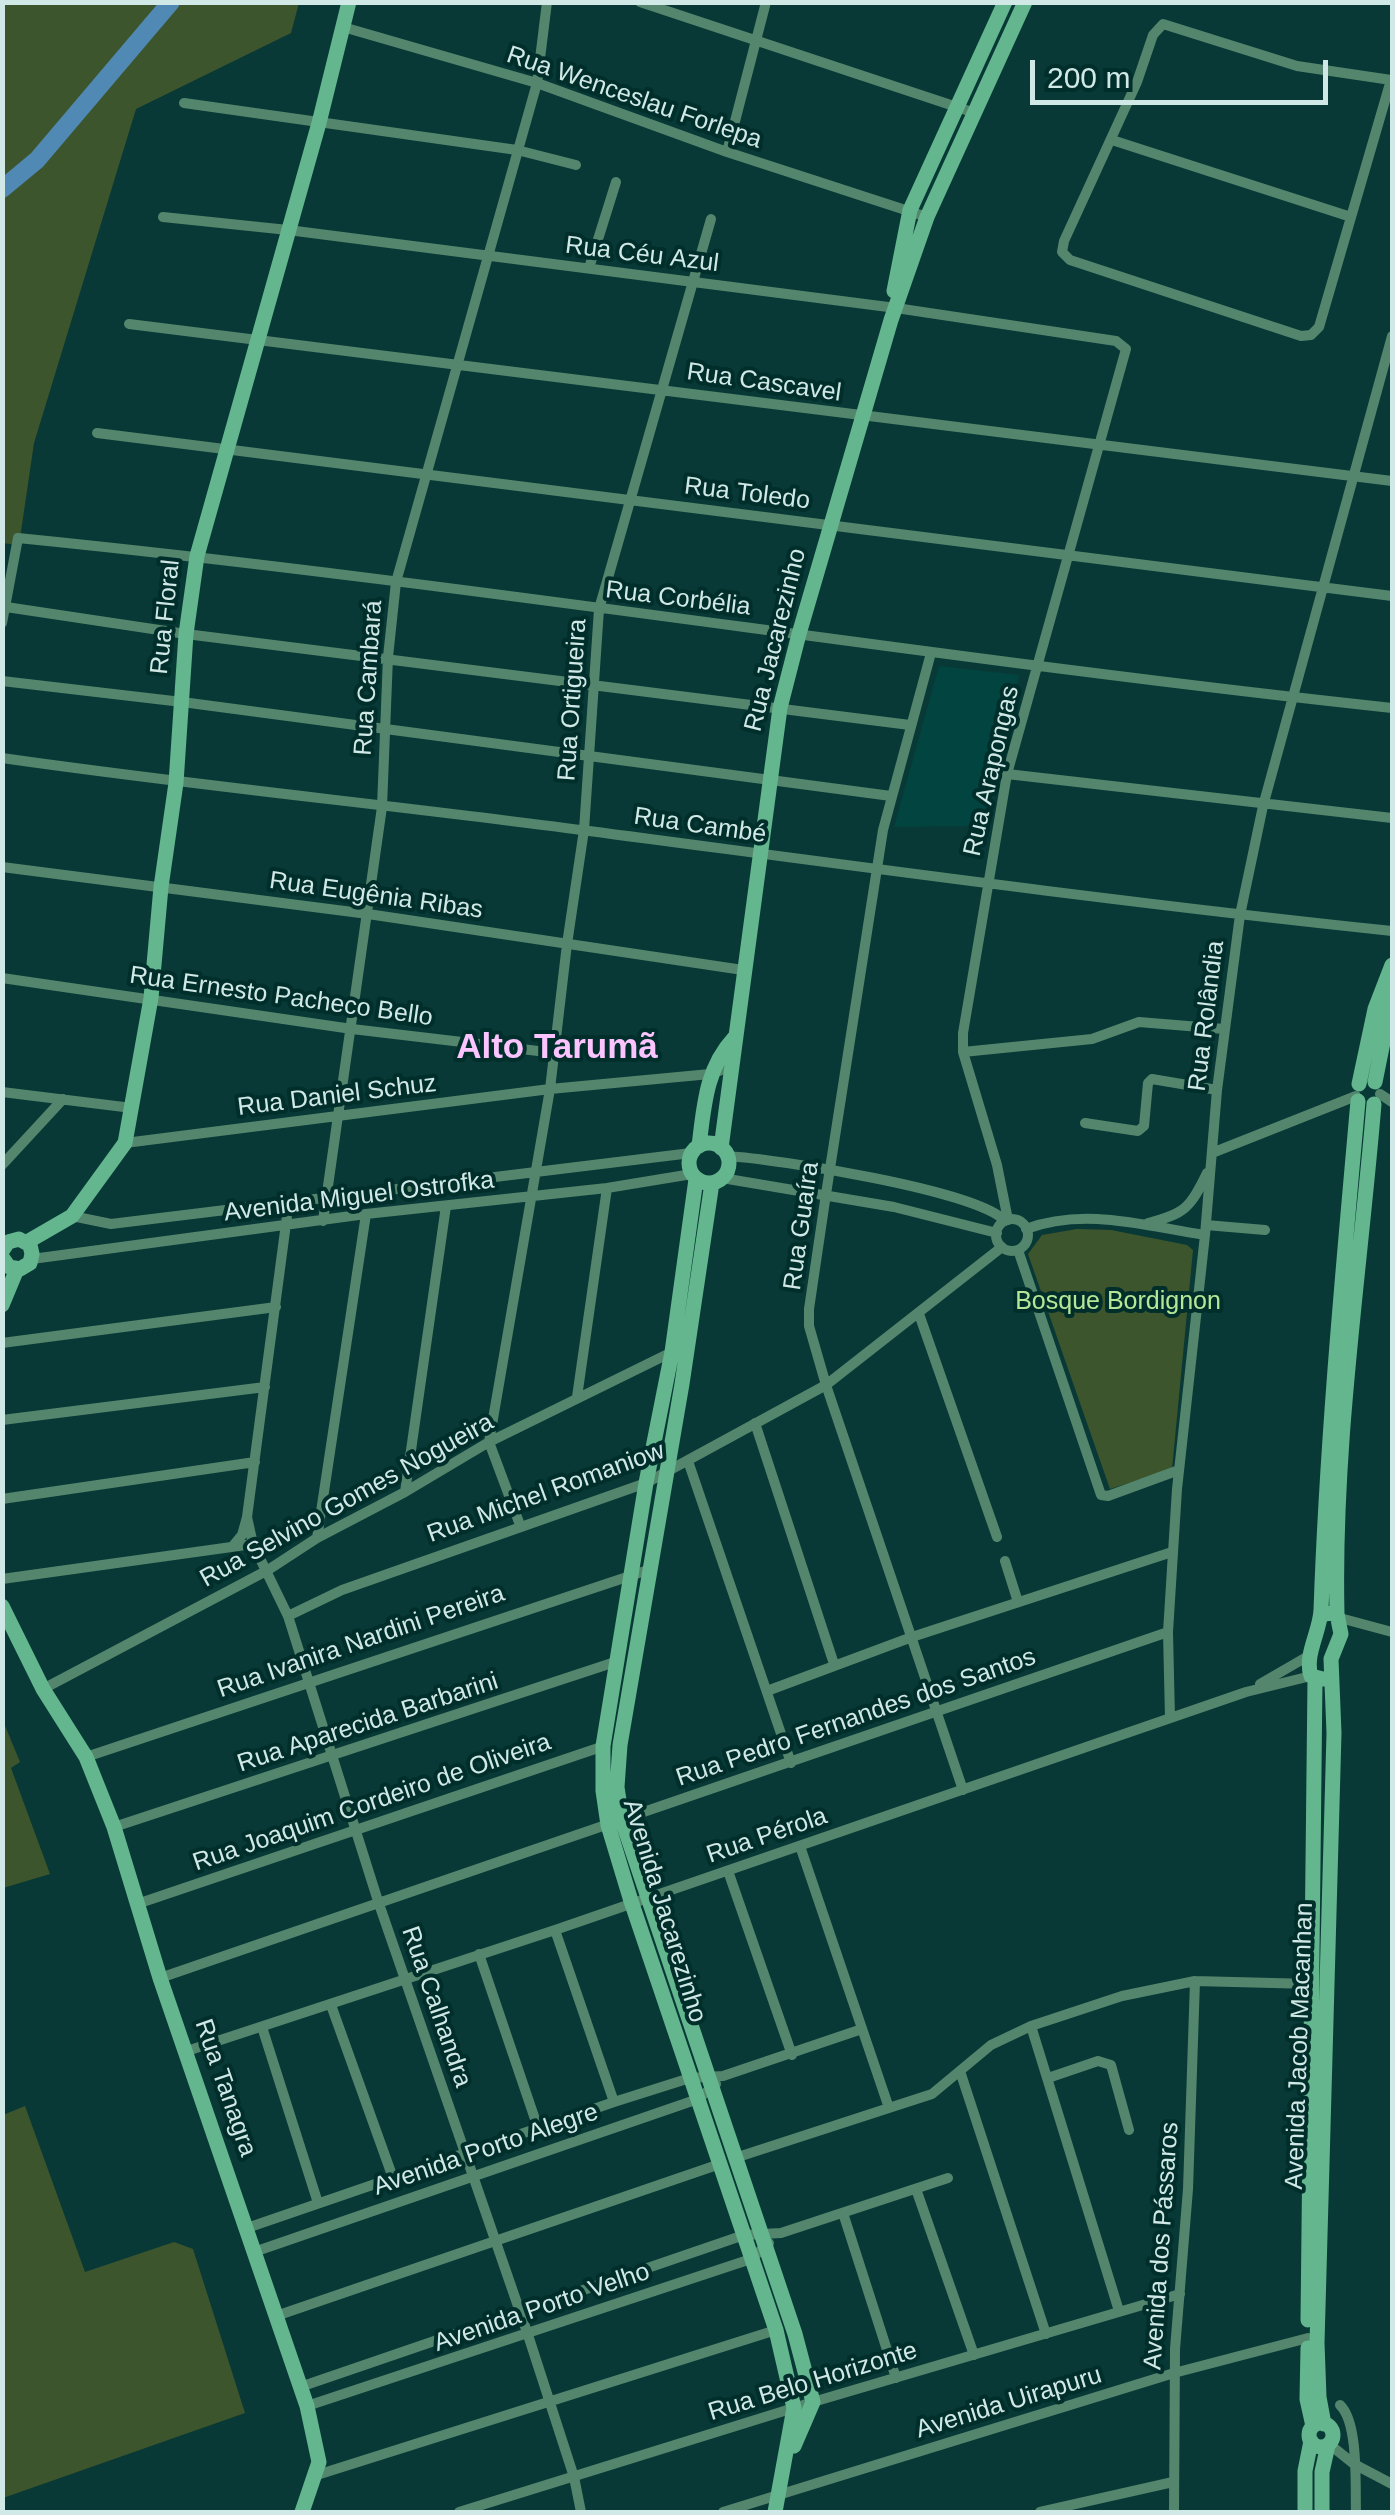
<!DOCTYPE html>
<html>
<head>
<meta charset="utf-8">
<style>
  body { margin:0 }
  #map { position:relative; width:1395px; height:2515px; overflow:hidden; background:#083936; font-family:Helvetica,sans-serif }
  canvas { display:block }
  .frame { position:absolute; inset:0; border:5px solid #d1e9e6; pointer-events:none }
  .scale { position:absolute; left:1030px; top:60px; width:298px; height:45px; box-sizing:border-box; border:5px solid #d1e9e6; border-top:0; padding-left:12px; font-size:30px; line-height:35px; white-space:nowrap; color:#d1e9e6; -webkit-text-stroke:8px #002e2b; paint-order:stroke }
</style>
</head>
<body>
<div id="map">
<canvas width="1395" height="2515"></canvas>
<div class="frame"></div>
<div class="scale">200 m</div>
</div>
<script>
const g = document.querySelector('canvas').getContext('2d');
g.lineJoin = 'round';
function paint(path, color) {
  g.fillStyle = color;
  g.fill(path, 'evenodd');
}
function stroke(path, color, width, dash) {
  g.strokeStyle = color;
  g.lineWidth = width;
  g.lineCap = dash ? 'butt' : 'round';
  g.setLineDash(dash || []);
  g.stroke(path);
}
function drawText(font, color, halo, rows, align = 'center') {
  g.font = font + ' Helvetica,sans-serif';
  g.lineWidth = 8;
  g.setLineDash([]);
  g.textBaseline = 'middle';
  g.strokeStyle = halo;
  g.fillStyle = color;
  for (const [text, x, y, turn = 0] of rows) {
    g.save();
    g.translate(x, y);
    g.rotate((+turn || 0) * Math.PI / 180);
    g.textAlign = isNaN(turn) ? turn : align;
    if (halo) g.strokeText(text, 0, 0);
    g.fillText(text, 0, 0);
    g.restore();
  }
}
paint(new Path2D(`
  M939,666L1019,675L982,826L894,827Z`), '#024440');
paint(new Path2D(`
  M2,3H299L291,33L136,109L34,443L19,545L2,543Z
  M1077,1229L1111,1230L1187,1245L1193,1250L1172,1469L1110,1489L1028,1254L1042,1235Z
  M3,1721L20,1762L11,1768L50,1874L3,1888Z
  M25,2106L85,2272L174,2242L193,2249L245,2413L3,2498V2115Z`), '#3d552d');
stroke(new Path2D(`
  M2,189L37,160L171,2`), '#5089b4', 18);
stroke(new Path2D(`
  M640,2L975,113
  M1163,24L1297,66L1391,80L1319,327L1311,335L1301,336L1070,260L1062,252L1064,241L1137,82L1153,35Z
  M343,27L537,83L727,152L927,217
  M184,103L517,150L576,165
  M1112,140L1351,217
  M727,152L766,2
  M163,217L288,230L896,308L1116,341L1126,349L1007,774L963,1033V1052L997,1165L1008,1220
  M589,268L616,182
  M129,324L1392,481
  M97,433L1392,596
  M6,607L186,634L910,725
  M2,623L18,538C478,584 934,659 1392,708
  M931,653L883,830L826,1194L809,1309V1326L826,1385L963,1790
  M2,681L182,702L891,796
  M2,758C198,786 393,805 589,831C856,866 1124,903 1392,931
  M1007,774L1392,818
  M2,867L368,914L743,970
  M2,978L352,1029L555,1053
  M963,1052L1092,1039L1139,1022L1224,1029
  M2,1092L132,1108
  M1380,1094L1392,1102
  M1085,1123L1138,1131L1144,1126L1148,1083L1152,1079L1217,1090
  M125,1143L550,1089L710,1074L731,1067
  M1212,1153L1356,1096
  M727,1156C776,1159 977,1190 1005,1221
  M2,1165L63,1099
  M722,1178L894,1207L997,1233
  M72,1216L111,1224L691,1153
  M996 1235a16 16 0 1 1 32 0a16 16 0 1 1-32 0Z
  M323,1221L382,807L388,657L396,582L537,83L547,2
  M1148,1223C1185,1214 1191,1207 1207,1173
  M1206,1225L1265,1230
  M1026,1229C1085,1207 1145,1226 1205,1235
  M1018,1250L1101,1495L1108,1496L1179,1470
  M32,1259L366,1214L607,1188L692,1174
  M919,1314L997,1537
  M2,1343L276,1307
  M577,1397L607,1188
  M2,1420L265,1387
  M755,1423L834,1664
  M688,1461L791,1763
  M405,1492L446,1206
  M2,1499L255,1462
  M247,1517L253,1544L288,1616L378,1901L528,2335L574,2477L581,2512
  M520,1525L489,1442L550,1089L567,944L584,830L599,609L711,219
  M317,1538L366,1214
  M233,1546L242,1535L247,1517L289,1201
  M1005,1561L1018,1602
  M2,1579L253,1544
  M288,1616L342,1590L646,1483L826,1385L1002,1247
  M1340,1618L1392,1632
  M1260,1684L1310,1655
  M43,1689L268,1570L317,1538L405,1492L489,1442L672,1352
  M767,1691L912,1637L1172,1552
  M1170,1718L1168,1632L1177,1489L1205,1235L1217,1090L1240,915L1263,806L1392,336
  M86,1757L651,1569
  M114,1827L618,1661
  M800,1846L889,2108
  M728,1871L792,2055
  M137,1904L604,1746
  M555,1930L614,2102
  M479,1954L538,2128
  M160,1978L1168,1632
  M331,2005L393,2178
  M1031,2026L1119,2311
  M262,2027L318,2203
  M187,2051L555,1930L1246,1692L1311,1676
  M960,2071L1046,2334
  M1048,2078L1098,2061L1111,2065L1129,2130
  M738,2157L932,2094L991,2045L1031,2026L1122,1996L1195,1981L1311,1984
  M916,2189L974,2355
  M843,2213L896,2378
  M247,2228L614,2102L690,2078L723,2076L862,2029
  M254,2252L698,2099L716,2084
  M276,2316L720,2164
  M300,2387L744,2235L781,2233L948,2178
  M1340,2405C1359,2423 1355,2487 1356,2512
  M307,2406L751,2259L769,2243
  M1329,2444L1354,2464L1392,2484
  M317,2475L776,2330
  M459,2512L813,2402L1180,2294
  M723,2512L1174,2373L1308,2338
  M1040,2512L1173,2482
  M1174,2512L1175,2349L1188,2189L1195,1981`), '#54866d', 10);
stroke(new Path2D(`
  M894,291L910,210L1005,2
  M1375,1082L1392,998
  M1359,1084L1375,1009L1392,965
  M689 1163a20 20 0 1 1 40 0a20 20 0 1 1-40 0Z
  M699,1146C704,1106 706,1068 734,1038
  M721,1148L780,708L799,634L891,320L927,217L1025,2
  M696,1179L672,1352L646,1483L603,1746V1791L608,1825L631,1901L776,2330L794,2408L775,2512
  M712,1183L682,1384L620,1745L617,1787L622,1820L795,2334L813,2402L794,2446
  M27,1242L72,1216L125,1143L151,998L161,887L176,783L186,634L197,556L319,123L349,2
  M2,1251L8,1242L19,1239L30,1245L32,1254L30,1263L20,1269L9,1267L2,1257
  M2,1305L17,1269
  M2,1606L43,1689L86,1757L114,1827L160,1978L307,2406L319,2462L302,2512
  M1337,1614C1333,1443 1360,1274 1374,1104
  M1320,1618L1325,1613L1337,1614L1341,1634L1331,1659L1334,1733L1317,2343L1319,2397L1324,2424
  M1323,1679L1311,1676C1304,1655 1320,1632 1321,1610C1327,1440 1343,1270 1358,1101
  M1308,2320L1315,1679
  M1308,2348L1307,2399L1313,2426
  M1309 2435a12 12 0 1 1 24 0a12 12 0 1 1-24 0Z
  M1305,2512V2471L1311,2441
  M1322,2512V2472L1328,2445`), '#63b68e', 15);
drawText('25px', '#d1e9e6', '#002e2b', [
  ["Rua Wenceslau Forlepa",634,98,19],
  ["Rua Céu Azul",642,255,7],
  ["Rua Cascavel",764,383,8],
  ["Rua Toledo",747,494,7],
  ["Rua Corbélia",678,599,7],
  ["Rua Floral",166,617,-84],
  ["Rua Jacarezinho",776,640,-76],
  ["Rua Cambará",369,678,-86],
  ["Rua Ortigueira",573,700,-86],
  ["Rua Arapongas",992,771,-77],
  ["Rua Cambé",700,826,8],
  ["Rua Eugênia Ribas",376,896,8],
  ["Rua Ernesto Pacheco Bello",281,997,8],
  ["Rua Rolândia",1207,1016,-83],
  ["Rua Daniel Schuz",337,1096,-7],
  ["Avenida Miguel Ostrofka",359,1197,-7],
  ["Rua Guaíra",802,1226,-82],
  ["Rua Michel Romaniow",546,1493,-20],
  ["Rua Selvino Gomes Nogueira",347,1501,-29],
  ["Rua Ivanira Nardini Pereira",361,1642,-19],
  ["Rua Pedro Fernandes dos Santos",856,1718,-19],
  ["Rua Aparecida Barbarini",368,1723,-18],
  ["Rua Joaquim Cordeiro de Oliveira",372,1803,-19],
  ["Rua Pérola",767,1836,-19],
  ["Avenida Jacarezinho",664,1911,73],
  ["Rua Calhandra",436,2007,71],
  ["Avenida Jacob Macanhan",1300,2046,-88],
  ["Rua Tanagra",225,2088,71],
  ["Avenida Porto Alegre",486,2150,-19],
  ["Avenida dos Pássaros",1162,2246,-86],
  ["Avenida Porto Velho",542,2308,-19],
  ["Rua Belo Horizonte",813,2382,-17],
  ["Avenida Uirapuru",1009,2403,-17]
]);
drawText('25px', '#b6e796', '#002e2b', [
  ["Bosque Bordignon",1118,1302]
]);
drawText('bold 35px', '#fcc4ff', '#002e2b', [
  ["Alto Tarumã",557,1048]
]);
</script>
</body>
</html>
